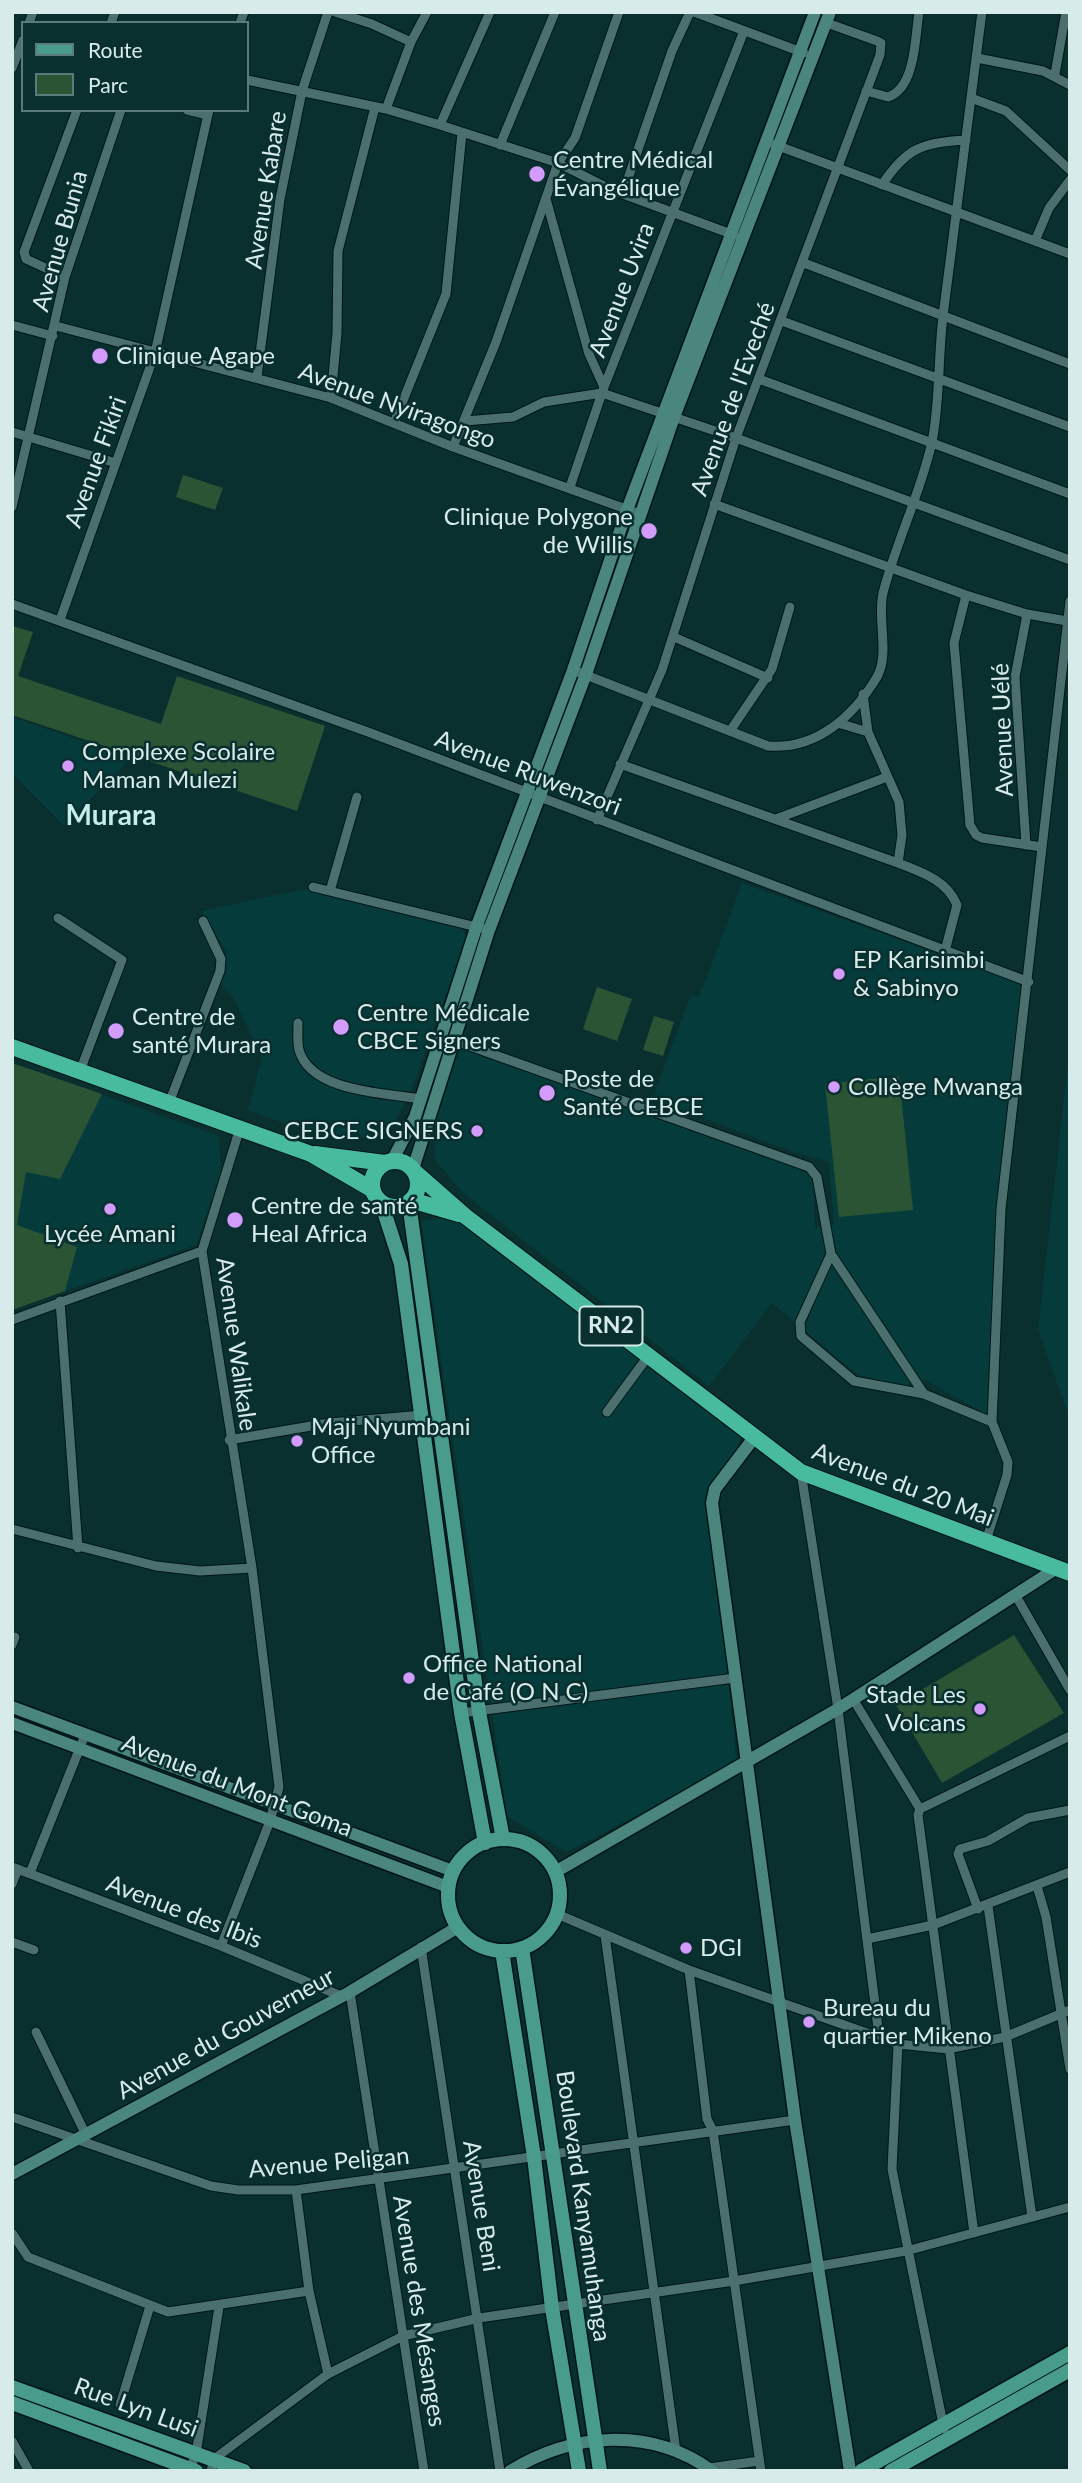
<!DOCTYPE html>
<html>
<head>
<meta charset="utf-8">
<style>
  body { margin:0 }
  #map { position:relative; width:1082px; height:2483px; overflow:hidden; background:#092f2f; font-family:Lato,sans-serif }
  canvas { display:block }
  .frame { position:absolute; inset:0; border:14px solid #d7ebea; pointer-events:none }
  .legend { position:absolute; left:21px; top:21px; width:228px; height:91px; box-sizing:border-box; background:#092f2f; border:2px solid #5b7a7a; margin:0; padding:9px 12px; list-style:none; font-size:21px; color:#d7ebea }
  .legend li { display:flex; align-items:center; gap:14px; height:35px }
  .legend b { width:35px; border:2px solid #5b7a7a }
</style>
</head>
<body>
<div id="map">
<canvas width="1082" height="2483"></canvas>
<div class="frame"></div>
<ul class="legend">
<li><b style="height:9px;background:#499c8b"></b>Route</li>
<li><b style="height:19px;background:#2b5435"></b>Parc</li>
</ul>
</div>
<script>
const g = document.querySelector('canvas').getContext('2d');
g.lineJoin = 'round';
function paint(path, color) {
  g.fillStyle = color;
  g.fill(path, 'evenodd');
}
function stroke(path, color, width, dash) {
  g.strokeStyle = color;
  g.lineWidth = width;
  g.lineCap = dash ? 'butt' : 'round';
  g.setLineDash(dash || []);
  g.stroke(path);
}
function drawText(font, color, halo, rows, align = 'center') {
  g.font = font + ' Lato,sans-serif';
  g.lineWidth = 5;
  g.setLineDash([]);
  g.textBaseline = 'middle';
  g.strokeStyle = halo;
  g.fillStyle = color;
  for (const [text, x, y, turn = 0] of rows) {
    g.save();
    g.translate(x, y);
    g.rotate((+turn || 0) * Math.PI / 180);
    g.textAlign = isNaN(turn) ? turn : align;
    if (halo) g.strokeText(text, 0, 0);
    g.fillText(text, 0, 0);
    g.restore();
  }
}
paint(new Path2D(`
  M12,717L131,758L64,826L12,773Z
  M742,883L1023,984L996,1206L989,1416L925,1380L900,1387L858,1375L772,1303L709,1386L463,1193L435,1160V1115L454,1045L810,1173L813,1180L815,1227L834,1224L829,1162L793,1152L652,1099L691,994L699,997Z
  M306,889L462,928L467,938L408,1099L394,1122L380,1134L357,1139L324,1138L248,1110L262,1058L233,997L219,982L227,952L201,911Z
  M1070,1045V1419L1038,1330Z
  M12,1063L219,1136L221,1172L196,1245L12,1310Z
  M452,1217L741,1438L729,1469L709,1494L737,1764L566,1852L507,1816L421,1221Z`), '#063b3b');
paint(new Path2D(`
  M183,475L223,488L215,510L176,497Z
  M12,626L33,632L18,676L161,724L177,676L325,726L297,811L12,715Z
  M597,987L632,999L617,1041L583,1029Z
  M654,1016L674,1022L663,1056L643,1050Z
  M12,1063L102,1094L60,1179L26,1172L17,1225L77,1247L65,1291L12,1310Z
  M899,1076L913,1210L839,1217L825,1084Z
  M1014,1635L1064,1713L942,1783L896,1705Z`), '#2b5435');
const street = new Path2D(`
  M335,12L372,24L411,42
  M694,12L804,53
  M29,23L33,12
  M111,23L115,12
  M240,23L244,12
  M977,58L1043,71L1070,85
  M12,68L23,40
  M1055,74L1066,12
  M247,80L386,109L440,125L558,163L612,190L734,235
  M866,91L888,97C916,88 915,36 919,12
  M971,98L1006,111L1070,170
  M386,109L411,42L427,12
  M187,110L208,115
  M440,125L490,12
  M773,144L1070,254
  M500,145L555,12
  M882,185C906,148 923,142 966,140
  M623,193L672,51L690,12
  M546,199L589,354L604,387
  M1035,241L1049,208L1070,180
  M804,263L1070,364
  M65,277L26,259L24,252L77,110
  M782,321L1070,427
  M12,325L53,336
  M56,326L331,398L453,447L640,514
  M257,377L280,199L302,91L328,12
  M759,379L1070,494
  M331,398L337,333L338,251L375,107
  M465,421L513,417L544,402L602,393L736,438L1070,560
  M394,423L446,294L462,133
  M12,432L116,463
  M453,447L496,342L558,163L575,138L619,12
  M570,487L604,387L744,31
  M714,504L966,595L1027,614L1067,621
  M12,507L65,277L121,110
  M966,595L954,643L970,825L976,835L982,838L1042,847
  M12,604L368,732L1029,982
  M60,620L155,353L209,110
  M674,637L768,678
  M573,670L768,746C816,750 853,717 877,677C890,654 877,619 883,593C896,542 920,495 932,442C940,402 938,357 943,316C956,215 969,114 982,12
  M863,694L868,732L899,802L902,835L898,863
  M838,723L868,732
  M730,731L772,669L790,607
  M620,764L898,863C921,872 947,880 957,905L945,951
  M776,819L887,777
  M597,820L662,670L736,438L880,55L881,43L877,41L827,23
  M1026,845L1015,677L1027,614
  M313,887L489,930
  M330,891L357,797
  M58,918L122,960L80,1071
  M298,1023C298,1031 297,1042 299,1050C311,1093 388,1093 421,1099
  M453,1040L809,1167L817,1177L831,1254L924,1394
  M169,1103L220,971L221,959L203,921
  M831,1254L800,1322L801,1336L854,1381L924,1394L992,1422
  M60,1301L78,1548
  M12,1320L202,1251
  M607,1412L649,1355
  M229,1440L329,1423L423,1415
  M801,1472L838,1709L879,2036
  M12,1529L156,1566L200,1571L252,1568
  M986,1541L1007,1475L1008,1462L992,1422L1001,1209L1070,601
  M1016,1596L1070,1690
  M12,1645L15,1637
  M853,1699L920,1809L918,1815L974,2233
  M461,1713L735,1678
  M920,1809L1070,1736
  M12,1867L221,1946L341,1996
  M30,1873L85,1735
  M12,1884L18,1869
  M1037,1886L1046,1917L1070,2069
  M988,1906L1032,2217
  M978,1909L958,1854L960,1849L988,1841L1028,1818L1070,1810
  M557,1914L689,1970L898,2044L948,2049L1005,2037L1070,2010
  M605,1935L676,2451
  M867,1939L933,1925L1070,1872
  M12,1942L34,1950
  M221,1946L270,1821L279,1787L252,1568L202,1251L240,1128
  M421,1947L500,2471
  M689,1970L707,2119L713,2131L761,2471
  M350,1992L424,2471
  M36,2032L86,2135
  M898,2044L892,2169L944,2429
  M12,2117L211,2186L238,2190H296L795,2120
  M296,2190L309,2291L328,2374
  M12,2233L28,2257L168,2312L309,2291
  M120,2405L150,2306
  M12,2441L29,2471
  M709,2468L759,2461
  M190,2469L196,2454L219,2307
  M211,2471L214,2459L328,2374L403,2336L479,2318L734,2281L906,2251L1070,2207`);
const secondary = new Path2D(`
  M392,1161L415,1117L476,928L573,670L627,510L815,12
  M413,1169L489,930L586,674L674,417L830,12
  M753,1439L715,1489L712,1503L795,2120L850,2471
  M12,1707L453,1871
  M12,1723L448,1887
  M555,1872L838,1709L1057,1568
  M12,2174L350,1992L458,1927
  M510,2471C572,2433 650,2426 712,2471`);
const primary = new Path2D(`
  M381,1202L401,1264L461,1713L485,1843
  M409,1203L479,1712L503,1839
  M448 1895a56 56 0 1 1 112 0a56 56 0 1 1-112 0Z
  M522,1948L600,2471
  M502,1951L534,2157L552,2308L579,2471
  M12,2387L244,2471
  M12,2403L196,2471
  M861,2471L1070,2353
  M891,2471L1070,2370`);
const highway = new Path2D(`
  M12,1047L311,1154L373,1190
  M315,1154L385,1163
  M372 1184a23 23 0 1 1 46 0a23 23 0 1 1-46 0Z
  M416,1173L465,1216L801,1472L1070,1573
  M411,1200L459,1214`);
stroke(street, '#001616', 11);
stroke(secondary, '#001616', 15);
stroke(primary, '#001616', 17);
stroke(highway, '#001616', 18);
stroke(street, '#4b6f6f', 9);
stroke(secondary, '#4a867d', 12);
stroke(primary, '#499c8b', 14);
stroke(highway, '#48ba9d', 16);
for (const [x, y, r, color] of [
  [537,174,9,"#d39cfc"],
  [100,356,9,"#d39cfc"],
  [649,531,9,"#d39cfc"],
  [68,766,7,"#d39cfc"],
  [839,974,7,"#d39cfc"],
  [341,1027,9,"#d39cfc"],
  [116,1031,9,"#d39cfc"],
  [834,1087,7,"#d39cfc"],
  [547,1093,9,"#d39cfc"],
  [477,1131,7,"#d39cfc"],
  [110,1209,7,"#d39cfc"],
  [235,1220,9,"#d39cfc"],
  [297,1441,7,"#d39cfc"],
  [409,1678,7,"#d39cfc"],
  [980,1709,7,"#d39cfc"],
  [686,1948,7,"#d39cfc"],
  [809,2022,7,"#d39cfc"]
]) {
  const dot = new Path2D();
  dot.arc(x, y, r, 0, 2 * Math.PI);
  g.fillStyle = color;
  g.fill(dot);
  stroke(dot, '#092f2f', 2.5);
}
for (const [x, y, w] of [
  [611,1326,63]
]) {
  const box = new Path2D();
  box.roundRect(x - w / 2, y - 19.5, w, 39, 5);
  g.fillStyle = '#092f2f';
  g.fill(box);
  stroke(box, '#d7ebea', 2);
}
drawText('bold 23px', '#d7ebea', null, [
  ["RN2",611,1326]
]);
drawText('24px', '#d7ebea', '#092f2f', [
  ["Centre Médical",553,160],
  ["Évangélique",553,188],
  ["Clinique Agape",116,356],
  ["Clinique Polygone",633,517,"right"],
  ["de Willis",633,545,"right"],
  ["Complexe Scolaire",82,752],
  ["Maman Mulezi",82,780],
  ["EP Karisimbi",853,960],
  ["& Sabinyo",853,988],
  ["Centre Médicale",357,1013],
  ["CBCE Signers",357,1041],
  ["Centre de",132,1017],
  ["santé Murara",132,1045],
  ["Poste de",563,1079],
  ["Santé CEBCE",563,1107],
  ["Collège Mwanga",848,1087],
  ["CEBCE SIGNERS",463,1131,"right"],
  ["Centre de santé",251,1206],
  ["Heal Africa",251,1234],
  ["Lycée Amani",110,1234,"center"],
  ["Maji Nyumbani",311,1427],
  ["Office",311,1455],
  ["Office National",423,1664],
  ["de Café (O N C)",423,1692],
  ["Stade Les",966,1695,"right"],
  ["Volcans",966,1723,"right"],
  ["DGI",700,1948],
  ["Bureau du",823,2008],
  ["quartier Mikeno",823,2036]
], 'left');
drawText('24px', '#d7ebea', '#092f2f', [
  ["Avenue Kabare",266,190,-81],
  ["Avenue Bunia",60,241,-74],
  ["Avenue Uvira",622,290,-69],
  ["Avenue de l'Eveché",733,399,-70],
  ["Avenue Nyiragongo",397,406,20],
  ["Avenue Fikiri",96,462,-70],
  ["Avenue Uélé",1003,730,-92],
  ["Avenue Ruwenzori",528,773,21],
  ["Avenue Walikale",236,1344,82],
  ["Avenue du 20 Mai",903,1485,21],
  ["Avenue du Mont Goma",237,1786,21],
  ["Avenue des Ibis",184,1912,21],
  ["Avenue du Gouverneur",226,2034,-29],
  ["Avenue Peligan",329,2163,-5],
  ["Avenue Beni",481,2206,81],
  ["Boulevard Kanyamuhanga",583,2206,82],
  ["Avenue des Mésanges",419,2311,81],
  ["Rue Lyn Lusi",136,2408,20]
]);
drawText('bold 28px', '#c5edec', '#092f2f', [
  ["Murara",111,816]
]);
</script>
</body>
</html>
